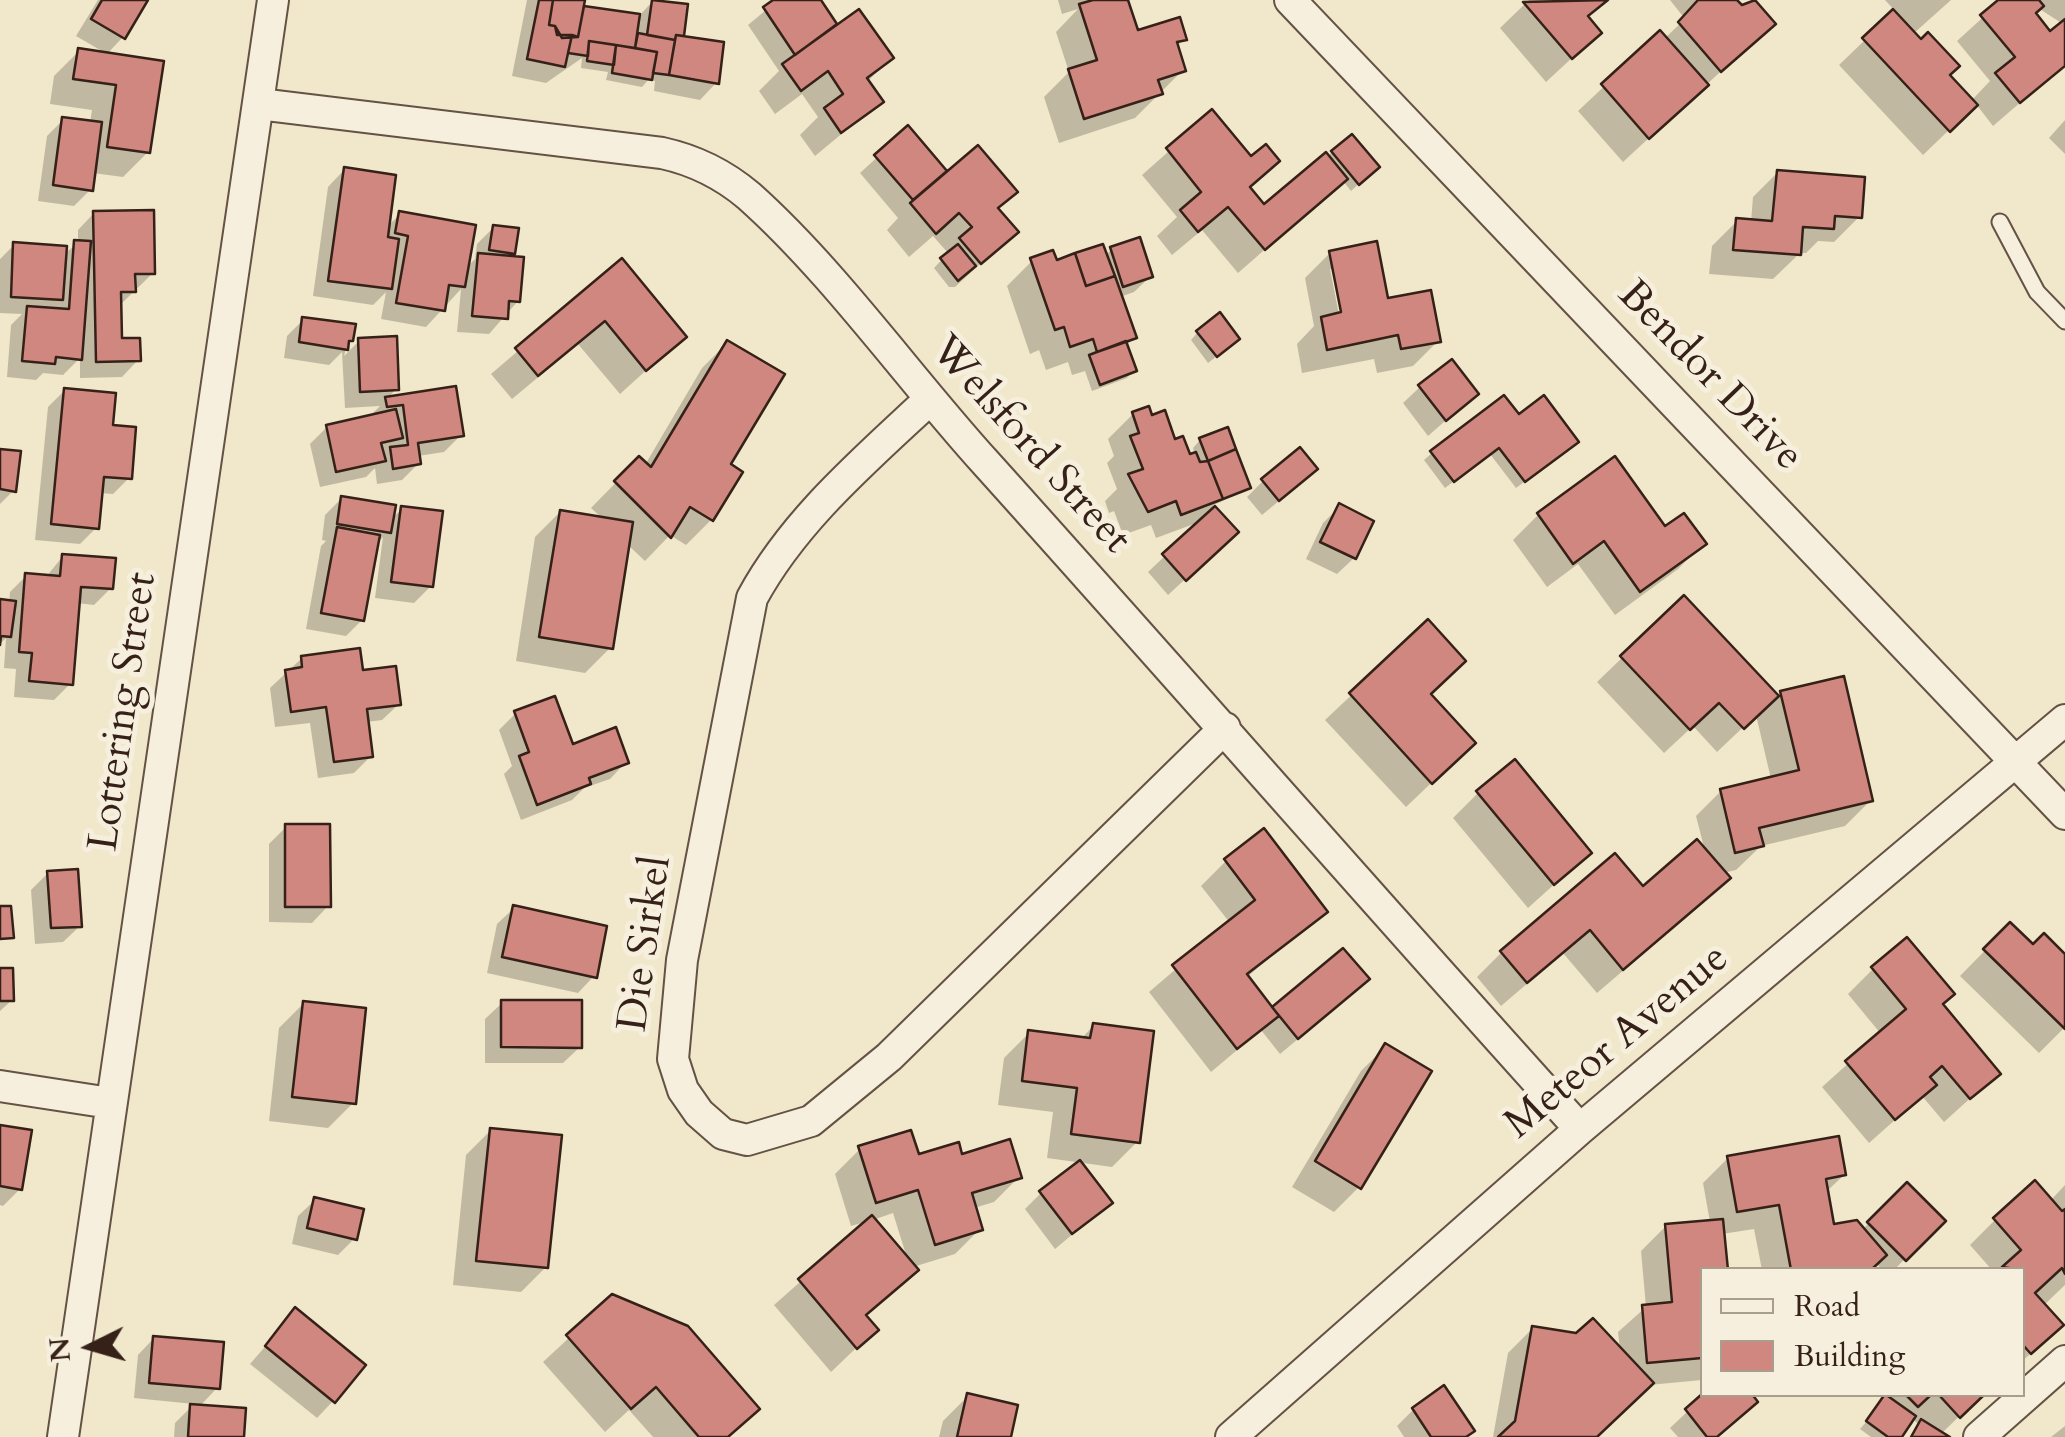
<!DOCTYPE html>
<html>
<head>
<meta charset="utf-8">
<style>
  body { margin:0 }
  #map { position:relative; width:2065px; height:1437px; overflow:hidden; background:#f1e7ca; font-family:Cardo,serif }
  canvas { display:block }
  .legend { position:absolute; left:1700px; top:1267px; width:325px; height:130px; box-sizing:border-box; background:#f6efdd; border:2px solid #a99d8e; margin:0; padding:12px 18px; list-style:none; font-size:30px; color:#352118 }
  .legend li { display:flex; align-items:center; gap:20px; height:50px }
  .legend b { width:50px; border:2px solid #a99d8e }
  .north { position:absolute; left:40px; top:1297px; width:100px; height:100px; -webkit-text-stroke:8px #f6efdd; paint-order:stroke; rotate:265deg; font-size:28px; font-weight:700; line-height:40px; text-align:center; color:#352118 }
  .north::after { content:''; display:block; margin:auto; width:35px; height:45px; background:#352118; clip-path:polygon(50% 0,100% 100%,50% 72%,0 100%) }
</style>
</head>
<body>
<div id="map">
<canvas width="2065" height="1437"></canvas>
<ul class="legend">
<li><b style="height:12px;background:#f6efdd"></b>Road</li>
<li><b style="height:28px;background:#d0877f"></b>Building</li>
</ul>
<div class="north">N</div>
</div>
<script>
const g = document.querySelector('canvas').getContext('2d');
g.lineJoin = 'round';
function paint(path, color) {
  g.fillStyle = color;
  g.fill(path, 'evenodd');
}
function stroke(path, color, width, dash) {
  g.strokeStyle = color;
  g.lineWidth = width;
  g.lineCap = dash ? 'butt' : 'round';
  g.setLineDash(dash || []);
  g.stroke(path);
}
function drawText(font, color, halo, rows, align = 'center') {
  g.font = font + ' Cardo,serif';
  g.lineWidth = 10;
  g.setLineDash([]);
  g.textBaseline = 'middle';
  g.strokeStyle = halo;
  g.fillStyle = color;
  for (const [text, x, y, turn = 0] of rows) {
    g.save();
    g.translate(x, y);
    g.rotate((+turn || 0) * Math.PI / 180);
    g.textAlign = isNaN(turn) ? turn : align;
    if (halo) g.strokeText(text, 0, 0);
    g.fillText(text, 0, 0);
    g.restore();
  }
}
paint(new Path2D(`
  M98,0H145L123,37L107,54L76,36Z
  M527,0H582L581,8L638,17L653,1L685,6L681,38L716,83L700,100L654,91L655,81L648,80L642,87L606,80L608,72L581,68L582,58L546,83L512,76Z
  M778,0H818L834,24L828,35L891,58L867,82L880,102L815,156L800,135L818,117L802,94L775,114L759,91L779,71L748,25Z
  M1058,0H1126L1136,33L1184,39L1176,47L1183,70L1135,118L1059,143L1044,97L1069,72L1056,32L1078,9L1062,14Z
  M1529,0H1608L1587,18L1599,33L1546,82L1500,28Z
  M1670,0H1734L1741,8L1752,0L1772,24L1623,162L1578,111L1660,34L1664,39L1685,19Z
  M1885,0H1951L1913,34L1971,101L1990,81L1957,41L2002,0H2065V64L1993,126L1976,104L1923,155L1839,65L1895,11ZM2038,8L2063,24L2050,35L2033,13Z
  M79,51L161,63L148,152L123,177L93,173L90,190L74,206L38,201L47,136L63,120L90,123L92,110L50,104L54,76Z
  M1212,113L1251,160L1277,161L1248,189L1264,207L1351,137L1377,167L1351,191L1343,181L1238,273L1202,230L1172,255L1157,236L1177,217L1142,175Z
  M2065,120V154L2049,138Z
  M908,129L947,175L996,210L1015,232L955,287H949L934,268L948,253L933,236L909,257L887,230L898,218L860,173Z
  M344,170L387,227L400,214L466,268L475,259L477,244L494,227L513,252L508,258L518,301L489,334L457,332L461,289L426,327L381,319L386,292L373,305L313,296L328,187Z
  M1778,172L1859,217L1834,242L1818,241L1806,253H1800L1773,279L1709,274L1712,246L1737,221L1751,222L1753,197Z
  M94,213L153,273L119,306V340L138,360L122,377L80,378V358L63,375L43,373L36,380L7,377L11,325L22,314L0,313V259L14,245L64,254L78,243V230Z
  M1111,250L1151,276L1134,292L1120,297L1134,338L1125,346L1134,370L1127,378L1092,391L1085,371L1072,375L1068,362L1046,370L1039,350L1030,354L1007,286L1032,261L1055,263L1105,256Z
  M1330,253L1438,341L1413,366L1377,373L1374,359L1302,373L1297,344L1314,326L1305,278ZM1330,269H1335L1346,324L1341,325Z
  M622,262L683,337L620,394L578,344L512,399L491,374Z
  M303,320L352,326L344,356L359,341L396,389L386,400L454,389L461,435L444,452L418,456L419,463L402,480L377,484L375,468L366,477L320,487L310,444L327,427L370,416L380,406L345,408L342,352L329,365L284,358L287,336Z
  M1198,332L1230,346L1208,363L1191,340Z
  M727,343V465L739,472L711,520L686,545L670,535L645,561L627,544L610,648L585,673L516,661L535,537L560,512L603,519L591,508L639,459L645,465L702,368Z
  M1420,387L1476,394L1428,436L1403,403Z
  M65,390L110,427L129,478L113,494L100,493L96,528L80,544L35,540L48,407Z
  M1133,414L1150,418L1188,458L1195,455L1193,448L1200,440L1248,488L1212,506L1236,532L1168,595L1148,572L1202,521L1156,538L1151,525L1123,535L1114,511L1109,513L1105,501L1117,489L1107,463L1114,456L1108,439Z
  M1518,418L1568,449L1516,488L1490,454L1445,488L1424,460L1432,453Z
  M0,451L14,490L0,504Z
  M1614,460L1664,529L1703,544L1678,569L1615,615L1578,564L1547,587L1513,540L1538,515Z
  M1263,481L1298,485L1262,515L1247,497Z
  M342,498L391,519L402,509L431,586L414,603L375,598L383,537L376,545L362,620L346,636L306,629L321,546L326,541L322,540L325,515Z
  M1340,506L1354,558L1337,574L1306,559L1323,523Z
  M63,556L111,588L94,605L77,603L70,684L54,700L14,697L16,669L4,668L6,638L0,644V601L9,603L10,592L26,576L46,577Z
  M1683,599L1777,698L1782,693L1870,801L1845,826L1761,846L1736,870L1723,873L1727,878L1702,903L1597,993L1563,953L1501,1006L1477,977L1502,952L1642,889L1705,851L1696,816L1721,791L1771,779L1756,715L1717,752L1693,726L1664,753L1597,682Z
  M1428,623L1429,694L1448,767L1406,807L1325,720Z
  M302,658L361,673L399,704L382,720L367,722L371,756L354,773L318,778L310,723L275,727L270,688Z
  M515,714L571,747L626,762L610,779L584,788L572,800L521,820L504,774L512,766L499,730Z
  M1478,793L1589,853L1528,908L1453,818Z
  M286,827L328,906L312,923L269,922V844Z
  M1226,861L1324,911L1246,978L1271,1011L1343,951L1350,996L1280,1054L1261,1030L1211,1072L1149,992L1230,923L1201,886Z
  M48,873L80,926L63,942L35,944L31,890Z
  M514,908L594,976L578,993L487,973L497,924Z
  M2010,925L2032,948L2065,957V1027L2039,1053L1960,976Z
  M1873,969L1940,1005L1997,1074L1944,1122L1922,1096L1869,1143L1822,1087L1881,1034L1848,994Z
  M0,970L12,1000L0,1011Z
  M304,1003L353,1103L328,1128L269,1121L279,1028Z
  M502,1003L580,1047L563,1063H485V1019Z
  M1093,1026L1137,1142L1112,1167L1047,1158L1053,1112L998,1105L1004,1058L1029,1033L1080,1040Z
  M1386,1046L1359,1187L1334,1212L1292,1187L1361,1071Z
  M0,1127L20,1189L3,1206L0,1205Z
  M491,1130L546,1267L521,1292L453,1285L466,1155Z
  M860,1149L917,1157H961L1019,1177L994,1202L974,1208L980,1229L955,1254L913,1267L916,1270L864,1317L875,1330L831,1372L774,1305L869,1221L851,1226L835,1174ZM893,1213L908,1261L873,1220Z
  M1728,1158L1844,1175L1826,1192L1832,1227L1862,1230L1907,1185L1942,1221L1894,1270H1882L1876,1263L1869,1270H1762L1754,1229L1722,1234L1702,1270V1380L1649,1385L1595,1437H1493L1508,1353L1533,1328L1620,1350L1618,1332L1646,1307L1641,1251L1666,1226L1710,1222L1703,1183Z
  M2065,1185V1285L2043,1306L2035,1350L2022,1361V1270H1992L1970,1245L1995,1220L2050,1201Z
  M1041,1193L1110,1203L1055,1249L1025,1209Z
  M315,1200L355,1238L338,1255L292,1244L298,1216Z
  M613,1297L728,1437H653L629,1410L605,1432L543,1362Z
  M296,1311L333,1401L317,1418L250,1364Z
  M154,1338L217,1388L199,1407L241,1437H174L175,1423L194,1404L134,1398L138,1355Z
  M1706,1394L1755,1402L1717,1437H1678L1670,1428Z
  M1890,1394H1980L1981,1395L1941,1434L1945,1437H1910L1919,1425L1912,1418L1899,1437H1871L1860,1429Z
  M968,1396L1008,1437H939L943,1421Z
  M1413,1410L1465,1437H1404L1397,1426Z
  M2065,1426V1437H2051Z`), '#0003');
const building = new Path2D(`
  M102,0H148L125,39L91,19Z
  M539,0H553L549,25L555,26L557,35H572L565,67L527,59Z
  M553,0H585L578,37L562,38L555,26L549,25Z
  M652,0L688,4L684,36L676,35L675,40L647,35Z
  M773,0H821L837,24L795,55L763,7Z
  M1093,0H1128L1138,30L1180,17L1187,40L1177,42L1186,71L1158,80L1163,94L1084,119L1068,69L1097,60L1079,4Z
  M1608,0L1588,16L1602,33L1572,59L1523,2Z
  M1698,0H1737L1742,5L1755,0L1776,24L1721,72L1678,22Z
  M1998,0H2039L2044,6L2036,13L2050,31L2065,19V66L2020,103L1995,73L2015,57L1980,15Z
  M584,6L640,14L635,48L589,41L588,56L568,53L572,35L578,37Z
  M859,9L894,58L867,78L884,102L841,133L824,108L843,94L828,71L801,91L782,64Z
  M1893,9L1921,39L1928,32L1960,66L1950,75L1978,105L1950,132L1862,38Z
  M1660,30L1709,85L1649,139L1601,84Z
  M638,33L675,40L669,75L653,73L657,52L635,48Z
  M676,35L724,42L719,84L669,75Z
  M589,41L616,45L614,65L587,61Z
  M616,45L657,52L652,80L612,73Z
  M78,48L164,61L150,153L107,147L116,85L73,79Z
  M1212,109L1251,156L1266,144L1280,161L1250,187L1264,204L1326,152L1348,179L1265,250L1228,207L1198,232L1180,210L1201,192L1166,148Z
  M62,117L102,122L93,191L53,185Z
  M908,125L947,171L913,200L874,155Z
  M1352,134L1380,167L1359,185L1331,151Z
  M978,145L1018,192L998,208L1019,232L981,264L959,238L972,227L959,213L936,234L910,203Z
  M344,167L396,175L388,237L399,239L392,289L328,281Z
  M1777,170L1865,177L1862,218L1835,216L1834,229L1803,227L1801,255L1733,250L1736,218L1772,221Z
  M154,210L155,274H135L136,292H121L122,338H140L141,361L96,362L93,211Z
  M399,211L476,225L465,287L449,285L445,311L396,303L408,236L395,233Z
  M493,225L519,228L515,254L489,250Z
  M1140,237L1153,277L1123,287L1110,247Z
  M74,240L91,241L82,360L56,357L55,364L22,361L27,306L69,309Z
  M1377,241L1388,298L1431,290L1441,342L1401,349L1398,335L1327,350L1321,317L1341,312L1329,251Z
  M13,242L67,246L63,300L11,297Z
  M958,244L976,266L958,281L940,258Z
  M1103,244L1115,276L1086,286L1075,253Z
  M1053,250L1057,260L1075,253L1086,286L1115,276L1137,338L1097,352L1093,339L1070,347L1064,327L1055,330L1030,258Z
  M478,253L524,257L520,302L509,301L508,319L472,316Z
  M622,258L687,337L646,371L605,321L538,376L515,348Z
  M1220,312L1240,339L1217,357L1196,331Z
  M302,317L356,324L353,341H349L348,350L299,342Z
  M397,336L399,390L360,392L358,338Z
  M727,340L785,374L731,464L743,472L713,521L690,507L671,538L614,481L639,456L651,467Z
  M1126,341L1137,371L1100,385L1089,355Z
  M1452,359L1479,394L1446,421L1418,385Z
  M456,386L464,436L418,443L421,464L393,469L390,447L408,445L403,405L387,407L385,397Z
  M64,388L116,393L113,425L136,427L132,479L104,477L99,529L51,524Z
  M1504,395L1519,414L1544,395L1579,442L1525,482L1499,448L1454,482L1430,451Z
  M1149,406L1152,415L1165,410L1175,439L1183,436L1190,454L1196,452L1200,462L1208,461L1223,499L1181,515L1176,501L1148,512L1128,474L1143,469L1130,436L1139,433L1132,412Z
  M396,409L403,438L381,443L386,461L336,472L326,425Z
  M1228,427L1236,449L1208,461L1199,438Z
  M1300,447L1318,469L1279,501L1261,479Z
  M0,449L21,451L16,492L0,489Z
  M1236,449L1251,488L1223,499L1208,461Z
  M1615,456L1665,526L1684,513L1707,544L1640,592L1604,541L1573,564L1537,513Z
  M341,496L396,505L391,533L337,524Z
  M1339,503L1374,521L1356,559L1320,542Z
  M401,506L443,511L433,587L391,582Z
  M1215,506L1239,532L1186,581L1162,554Z
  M560,510L633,522L613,649L539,637Z
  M337,527L380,535L364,621L321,613Z
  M62,554L116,558L113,589L81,587L73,685L29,681L32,653L19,652L25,573L60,576Z
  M1684,595L1779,696L1744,729L1719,703L1690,730L1620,656Z
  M0,599L16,601L11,637L1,636L0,645Z
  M1428,619L1466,661L1431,694L1476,743L1432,784L1349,693Z
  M360,648L363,670L396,666L401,705L367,709L373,757L334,762L326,707L291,712L285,670L302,667L301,656Z
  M1844,676L1873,801L1759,828L1764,846L1735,853L1720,789L1799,770L1780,691Z
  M555,696L573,744L616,727L629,763L589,778L591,784L537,805L519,756L529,752L514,711Z
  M1515,759L1592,853L1554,885L1476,791Z
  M285,824H330L331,907H285Z
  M1264,828L1328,912L1247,974L1279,1016L1237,1049L1172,965L1255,900L1224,859Z
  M1697,839L1731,878L1623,970L1590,930L1527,983L1500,951L1615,853L1643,886Z
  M78,869L82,927L51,928L47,871Z
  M513,905L607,926L597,978L502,957Z
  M0,906H11L14,938L0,939Z
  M2010,922L2033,944L2044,933L2065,954V1029L1983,949Z
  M1907,937L1955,994L1943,1004L2001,1074L1970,1099L1942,1066L1930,1077L1937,1085L1895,1120L1845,1061L1906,1009L1871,967Z
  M1343,948L1370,979L1298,1039L1272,1007Z
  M0,968H13L14,1001H0Z
  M501,1000H582V1048L501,1047Z
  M303,1001L366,1008L356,1104L292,1097Z
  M1093,1023L1154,1031L1140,1143L1071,1134L1077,1088L1022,1081L1028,1030L1090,1038Z
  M1385,1043L1432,1071L1361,1189L1315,1161Z
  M0,1125L32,1130L22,1190L0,1186Z
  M490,1128L562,1135L548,1268L476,1261Z
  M911,1130L919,1154L959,1142L962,1154L1010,1139L1022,1178L972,1193L983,1230L935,1245L918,1190L876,1203L858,1146Z
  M1839,1136L1846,1175L1826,1179L1834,1224L1857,1220L1887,1255L1871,1270H1791L1779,1205L1737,1212L1727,1156Z
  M1080,1160L1113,1203L1072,1234L1039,1191Z
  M2035,1180L2062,1211L2065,1209V1274L2062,1268L2035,1293L2064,1325L2031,1354L2022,1344V1270L2002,1267L2021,1250L1993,1218Z
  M1907,1182L1946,1221L1906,1261L1867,1222Z
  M314,1197L364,1209L357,1240L307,1228Z
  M872,1215L919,1270L866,1315L879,1330L857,1349L798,1279Z
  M1723,1219L1728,1270H1702V1358L1647,1363L1642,1305L1672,1302L1665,1224Z
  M612,1294L688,1326L760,1409L728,1437H699L656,1387L631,1409L566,1335Z
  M295,1307L366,1365L335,1403L265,1346Z
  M1593,1318L1654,1383L1597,1437H1498L1515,1421L1532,1326L1576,1333Z
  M153,1336L224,1342L220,1389L149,1383Z
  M1444,1385L1475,1431L1466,1437H1431L1412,1408Z
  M967,1393L1018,1405L1011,1437H957Z
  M1702,1394H1752L1758,1402L1717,1437H1707L1685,1409Z
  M1885,1394L1916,1416L1902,1437H1888L1866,1421Z
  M1905,1394H1932L1918,1407Z
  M1938,1394H1983L1984,1395L1960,1418Z
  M190,1404L246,1408L244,1437H188Z
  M1921,1419L1950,1437H1911Z`);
paint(building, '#d0877f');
stroke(building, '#352118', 2.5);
const lane = new Path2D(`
  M2000,222L2037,292L2065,321`);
const street = new Path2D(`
  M1290,0L2065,814
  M259,104L662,153C694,160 723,174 749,196C834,272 908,377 985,462C1185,684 1380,908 1580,1129
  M929,400C865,460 794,520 752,598L682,960L673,1059L683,1090L699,1113L723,1134L747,1140L811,1121L889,1057L1225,728
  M0,1086L110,1103
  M63,1437L273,0
  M1231,1437L1580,1129L2065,720
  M1979,1437L2065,1361`);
stroke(lane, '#645244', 19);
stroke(street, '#645244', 34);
stroke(lane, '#f6efdd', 15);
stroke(street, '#f6efdd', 30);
drawText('42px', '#352118', '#f6efdd', [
  ["Bendor Drive",1709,377,46],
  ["Welsford Street",1029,446,48],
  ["Lottering Street",125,712,-82],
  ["Die Sirkel",647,944,-82],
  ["Meteor Avenue",1618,1043,-40]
]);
</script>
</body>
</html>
